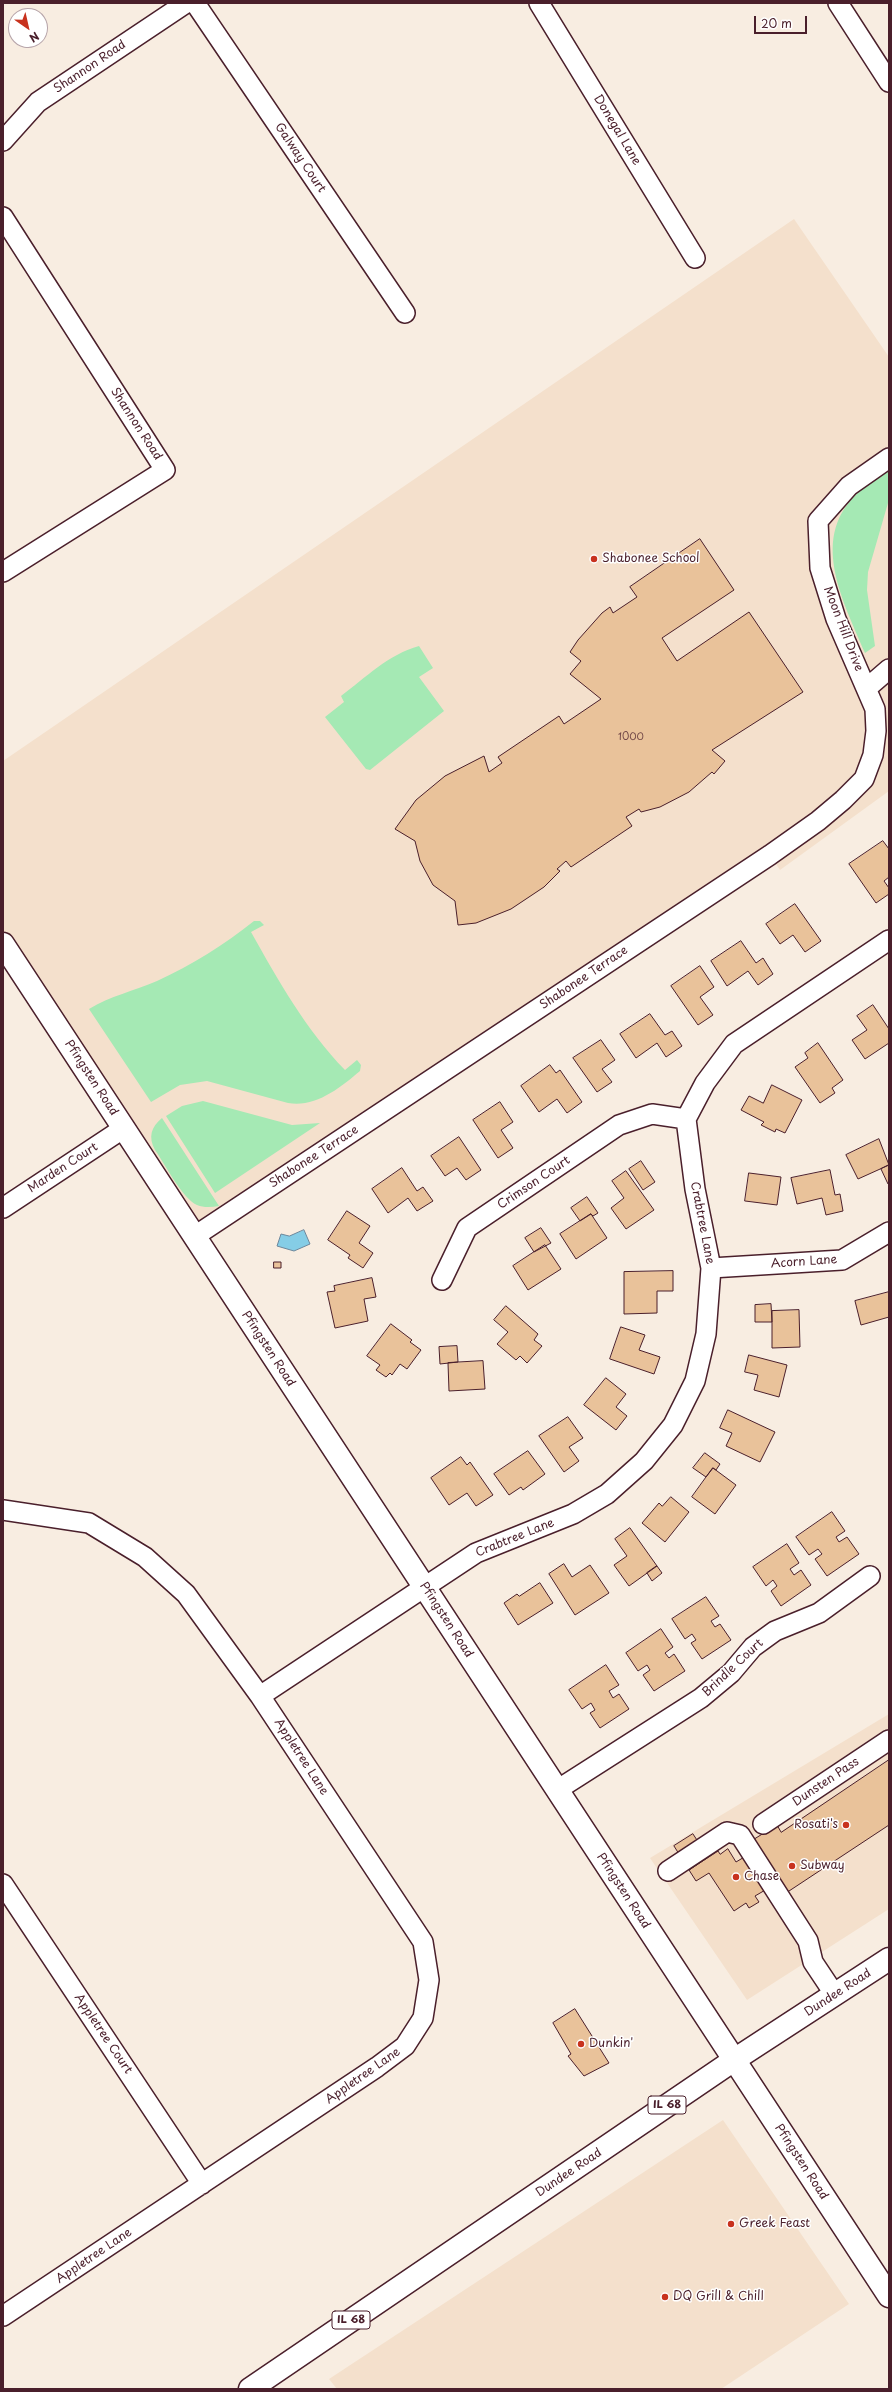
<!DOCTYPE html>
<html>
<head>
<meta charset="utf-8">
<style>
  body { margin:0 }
  #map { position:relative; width:892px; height:2392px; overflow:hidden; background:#f8ede1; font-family:"Playpen Sans",sans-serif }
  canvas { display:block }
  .frame { position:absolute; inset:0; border:4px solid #4a1f2b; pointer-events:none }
  .north { position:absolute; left:8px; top:8px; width:40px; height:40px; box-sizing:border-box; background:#fff; border:1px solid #b7a5aa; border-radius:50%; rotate:146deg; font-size:11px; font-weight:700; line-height:16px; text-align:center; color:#4a1f2b }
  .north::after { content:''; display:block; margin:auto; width:14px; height:18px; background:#c8321e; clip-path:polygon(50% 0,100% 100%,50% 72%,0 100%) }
  .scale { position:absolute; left:754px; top:16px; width:53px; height:18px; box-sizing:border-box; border:2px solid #4a1f2b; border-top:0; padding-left:5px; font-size:12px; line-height:14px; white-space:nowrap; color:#4a1f2b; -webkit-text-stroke:3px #fff; paint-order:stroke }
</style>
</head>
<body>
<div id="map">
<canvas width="892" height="2392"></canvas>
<div class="frame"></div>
<div class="north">N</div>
<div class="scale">20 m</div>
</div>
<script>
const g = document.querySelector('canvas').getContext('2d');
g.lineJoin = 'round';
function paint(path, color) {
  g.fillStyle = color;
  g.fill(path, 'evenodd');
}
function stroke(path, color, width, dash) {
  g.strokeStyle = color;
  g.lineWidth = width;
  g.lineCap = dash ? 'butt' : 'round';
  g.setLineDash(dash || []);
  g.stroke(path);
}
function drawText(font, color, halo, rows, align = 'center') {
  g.font = font + ' "Playpen Sans",sans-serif';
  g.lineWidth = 3;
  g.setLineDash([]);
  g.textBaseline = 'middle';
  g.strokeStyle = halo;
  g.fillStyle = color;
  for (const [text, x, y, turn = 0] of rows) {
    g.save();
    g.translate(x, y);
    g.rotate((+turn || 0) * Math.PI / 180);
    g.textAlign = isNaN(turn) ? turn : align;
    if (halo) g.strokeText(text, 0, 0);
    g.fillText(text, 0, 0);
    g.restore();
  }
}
paint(new Path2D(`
  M794,219L889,357V791L780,870L770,855L195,1236L3,944V761Z
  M889,1714V1909L747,2000L650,1858Z
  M723,2120L849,2304L721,2389H337L329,2379Z`), '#f4e0cc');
paint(new Path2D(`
  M889,471L888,503L868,572L867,590L875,646L865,653C843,600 807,536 861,490C870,483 879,475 889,471Z
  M419,646L433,668L419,677L444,711L370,770L366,769L325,717L344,702L341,696C365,678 389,654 419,646Z
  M254,921H260L264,925L251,932C278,980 306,1030 345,1070L357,1060L361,1065L360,1071C340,1088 315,1108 288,1103L207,1081L180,1085L151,1102L89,1009C110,996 134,991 157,981C192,965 224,945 254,921Z
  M203,1101L292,1125L320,1123L215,1193L166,1116L182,1106Z
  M162,1118L219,1206C212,1207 204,1208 197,1205C182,1198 165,1164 155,1150C148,1137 151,1127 162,1118Z`), '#a5e9b4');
const water = new Path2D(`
  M304,1230L310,1244L294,1251L277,1246L281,1234L289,1236Z`);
paint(water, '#85cde6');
stroke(water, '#6d879b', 1);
const building = new Path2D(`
  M700,539L734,590L662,638L677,661L749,612L803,692L712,750L725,761L714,774L712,772L689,792L660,807L641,812L639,809L626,817L632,826L571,867L566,861L557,869L560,871L544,887L511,909L476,923L458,925L455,901L433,885L420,861L415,841L395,829L416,800L445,776L484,756L489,772L502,763L498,757L559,716L564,724L601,699L570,674L581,661L570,652L578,640L602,613L610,607L613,613L637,597L630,587Z
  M883,841L889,849V877L884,881L889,888V894L876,903L849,864Z
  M795,904L821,941L805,952L793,935L780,944L766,924Z
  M741,941L756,963L763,958L773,974L758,985L748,971L727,986L711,961Z
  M700,966L714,987L700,997L713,1015L698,1025L671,986Z
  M873,1005L889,1029V1043L865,1059L852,1040L867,1030L857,1016Z
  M650,1014L665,1035L672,1031L682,1046L666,1057L657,1043L636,1058L620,1034Z
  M601,1040L615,1060L602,1069L612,1082L597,1092L573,1058Z
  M818,1043L843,1080L832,1088L835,1093L820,1103L795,1067L808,1058L805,1053Z
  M550,1065L556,1073L560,1070L582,1102L567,1113L557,1099L539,1112L521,1086Z
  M772,1085L802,1100L785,1133L776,1129L775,1132L761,1125L764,1122L741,1110L749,1096L763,1103Z
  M500,1102L513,1122L501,1130L513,1148L498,1158L473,1120Z
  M459,1137L481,1170L466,1180L457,1168L445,1176L431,1156Z
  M879,1139L889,1165L858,1179L846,1155Z
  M641,1161L655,1182L643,1190L629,1169Z
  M889,1165V1184H888L881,1169Z
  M402,1168L417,1191L423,1187L433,1201L417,1211L408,1198L388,1213L372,1189Z
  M830,1170L835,1195L840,1194L843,1211L826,1215L822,1198L797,1204L791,1178Z
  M626,1171L654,1210L626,1229L611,1208L624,1198L612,1181Z
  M749,1173L781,1177L777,1205L745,1201Z
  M587,1197L598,1213L593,1216L591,1214L580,1221L571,1208Z
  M347,1211L370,1226L359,1243L373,1253L363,1268L348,1258L350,1255L328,1240Z
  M591,1214L607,1238L576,1259L560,1234Z
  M541,1228L551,1243L534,1252L525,1238Z
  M545,1245L561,1269L528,1290L513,1266Z
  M274,1262H281V1268H274Z
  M673,1271V1291H657V1313L624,1314V1272Z
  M372,1278L376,1297L364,1299L368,1321L335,1328L327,1292L335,1291L334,1286Z
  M889,1292V1317L861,1325L855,1301Z
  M771,1304L772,1322H755V1305Z
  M506,1306L538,1334L534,1340L542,1346L527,1363L520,1356L516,1360L497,1344L508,1332L494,1320Z
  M799,1310L800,1347L772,1348V1311Z
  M391,1324L412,1340L410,1342L421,1350L407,1369L400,1364L392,1375L390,1373L386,1377L376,1370L380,1365L367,1356Z
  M621,1327L645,1335L639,1350L660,1357L654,1374L610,1359Z
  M457,1346L458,1362L440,1364L439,1347Z
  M749,1355L787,1365L779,1397L754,1390L758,1375L745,1372Z
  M483,1361L485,1389L449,1391L448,1363Z
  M606,1378L626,1394L616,1407L627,1416L616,1430L584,1405Z
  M728,1410L775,1432L760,1462L726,1446L732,1433L720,1428Z
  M568,1417L583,1438L569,1447L579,1461L564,1472L539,1436Z
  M528,1451L545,1474L523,1490L521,1487L509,1495L494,1474Z
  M705,1453L720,1464L716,1470L713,1468L706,1477L693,1468Z
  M461,1457L467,1465L470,1462L493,1495L476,1506L467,1493L449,1505L431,1478Z
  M713,1468L736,1485L715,1514L692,1497Z
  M671,1497L689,1512L665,1542L642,1523L659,1503L662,1506Z
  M832,1512L845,1531L836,1537L839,1542L847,1537L859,1554L827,1576L815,1559L822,1554L818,1549L809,1555L796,1537Z
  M630,1528L657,1566L629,1586L614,1565L627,1556L615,1539Z
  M787,1544L799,1563L790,1569L794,1575L801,1570L811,1585L781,1606L771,1591L777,1586L773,1580L766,1586L753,1567Z
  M564,1564L572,1577L590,1565L609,1593L575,1615L549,1574Z
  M657,1566L662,1573L652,1581L647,1573Z
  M540,1583L553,1603L518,1625L504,1603L517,1594L519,1596Z
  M706,1597L719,1616L711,1621L715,1627L720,1624L731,1640L702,1659L691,1643L696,1640L692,1634L685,1639L672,1619Z
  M661,1629L673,1647L665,1653L669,1658L674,1654L685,1671L654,1691L643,1675L650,1670L647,1665L638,1671L626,1653Z
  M606,1665L619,1685L609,1691L613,1698L619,1694L629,1709L600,1728L590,1713L595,1710L591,1703L582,1709L569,1690Z
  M889,1760V1825L786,1893L751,1841L777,1825L781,1832Z
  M693,1834L708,1857L689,1870L674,1846Z
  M728,1849L736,1862L746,1856L767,1889L755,1896L759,1902L749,1908L746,1903L734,1911L709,1873L696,1881L689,1870L718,1851L720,1854Z
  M575,2009L609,2063L584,2076L568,2056L571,2054L553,2023Z`);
paint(building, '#e9c29a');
stroke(building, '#4a1f2b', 1);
const street = new Path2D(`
  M195,3L405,313
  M539,3L695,258
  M838,3L889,82
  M3,141L38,102L186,3
  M3,217L165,470L3,572
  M867,688L889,669
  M3,1208L124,1128
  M195,1236L770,855L818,821L843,800L864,779L873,755L876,731L875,709L836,619L820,568L818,521L849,486L889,458
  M711,1268L842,1260L889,1232
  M442,1280L467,1228L619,1125L652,1114L686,1119
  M3,1510L89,1523L145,1557L186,1594L260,1696L423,1942L429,1980L423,2018L405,2046L377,2067L3,2316
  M260,1696L476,1553L573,1514L607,1494L644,1461L673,1425L695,1381L706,1334L711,1268L695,1189L686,1119L705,1083L734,1044L889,940
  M557,1790L701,1698L731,1673L753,1647L775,1631L819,1613L870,1576
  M763,1824L889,1740
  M668,1871L727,1832L740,1835L808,1941L813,1962L835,1995
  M3,1884L202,2184`);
const secondary = new Path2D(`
  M3,944L889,2296`);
const primary = new Path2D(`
  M250,2389L734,2060L889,1959`);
stroke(street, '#4a1f2b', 22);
stroke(secondary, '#4a1f2b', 25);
stroke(primary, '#4a1f2b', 25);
stroke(street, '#fff', 19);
stroke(secondary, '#fff', 22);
stroke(primary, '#fff', 22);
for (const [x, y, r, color] of [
  [594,559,4,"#c8321e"],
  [846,1825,4,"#c8321e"],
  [792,1866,4,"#c8321e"],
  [736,1877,4,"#c8321e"],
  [581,2044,4,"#c8321e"],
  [731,2224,4,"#c8321e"],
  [665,2297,4,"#c8321e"]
]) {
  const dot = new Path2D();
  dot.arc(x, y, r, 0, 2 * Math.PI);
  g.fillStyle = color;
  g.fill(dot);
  stroke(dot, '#fff', 1.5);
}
drawText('10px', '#724847', null, [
  ["1000",631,737]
]);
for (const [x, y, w] of [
  [667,2105,38],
  [351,2320,38]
]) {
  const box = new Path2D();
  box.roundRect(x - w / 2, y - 9, w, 18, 3);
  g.fillStyle = '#fff';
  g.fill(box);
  stroke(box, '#4a1f2b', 1);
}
drawText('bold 11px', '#4a1f2b', null, [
  ["IL 68",667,2105],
  ["IL 68",351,2320]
]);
drawText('12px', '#4a1f2b', '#fff', [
  ["Shannon Road",90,67,-34],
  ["Donegal Lane",617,130,59],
  ["Galway Court",300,158,56],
  ["Shannon Road",136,424,57],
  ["Moon Hill Drive",843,629,69],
  ["Shabonee Terrace",584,978,-34],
  ["Pfingsten Road",91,1078,57],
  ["Shabonee Terrace",314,1157,-33],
  ["Marden Court",63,1168,-33],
  ["Crimson Court",534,1183,-34],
  ["Crabtree Lane",702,1223,79],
  ["Acorn Lane",804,1262,-4],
  ["Pfingsten Road",268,1349,57],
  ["Crabtree Lane",515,1538,-22],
  ["Pfingsten Road",446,1620,57],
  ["Brindle Court",733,1668,-43],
  ["Appletree Lane",301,1757,57],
  ["Dunsten Pass",826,1782,-34],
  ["Pfingsten Road",623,1891,57],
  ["Dundee Road",838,1993,-33],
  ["Appletree Court",103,2034,56],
  ["Appletree Lane",363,2076,-35],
  ["Pfingsten Road",801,2162,57],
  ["Dundee Road",569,2173,-34],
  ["Appletree Lane",94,2256,-34]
]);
drawText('12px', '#4a1f2b', '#fff', [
  ["Shabonee School",602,559],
  ["Rosati's",838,1825,"right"],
  ["Subway",800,1866],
  ["Chase",744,1877],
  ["Dunkin'",589,2044],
  ["Greek Feast",739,2224],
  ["DQ Grill & Chill",673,2297]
], 'left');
</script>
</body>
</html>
